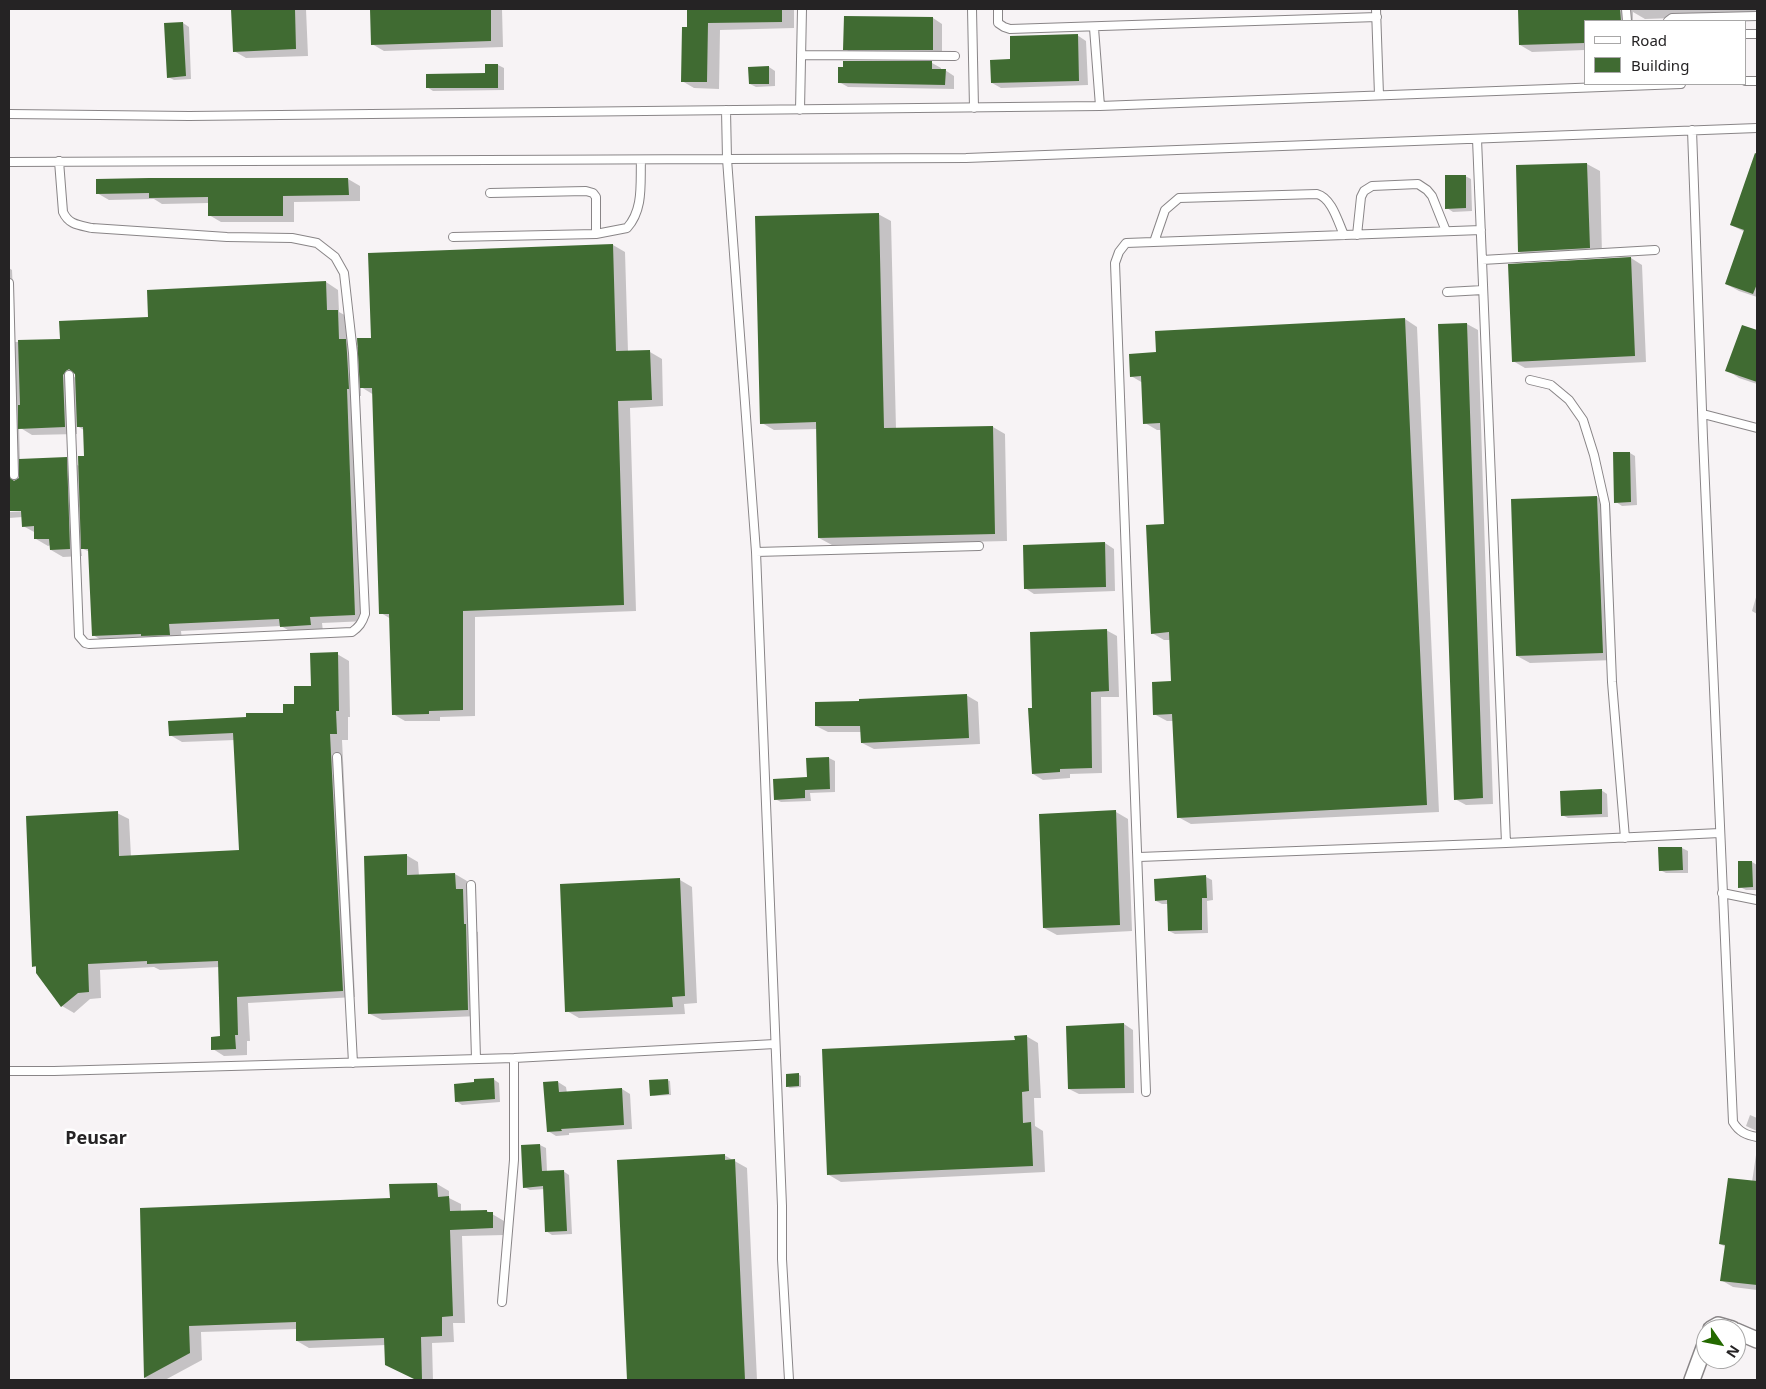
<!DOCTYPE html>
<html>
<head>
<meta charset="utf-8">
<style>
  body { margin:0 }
  #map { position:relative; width:1766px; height:1389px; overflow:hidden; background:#f7f3f5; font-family:"Noto Sans",sans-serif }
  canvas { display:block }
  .frame { position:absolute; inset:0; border:10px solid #252324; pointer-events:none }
  .legend { position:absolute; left:1584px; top:20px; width:162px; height:65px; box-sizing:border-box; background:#fff; border:1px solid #a8a7a7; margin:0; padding:6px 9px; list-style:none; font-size:15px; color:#252324 }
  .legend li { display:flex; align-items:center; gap:10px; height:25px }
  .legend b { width:25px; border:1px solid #a8a7a7 }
  .north { position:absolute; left:1696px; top:1319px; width:50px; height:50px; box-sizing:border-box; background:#fff; border:1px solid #a8a7a7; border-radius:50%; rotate:123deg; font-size:14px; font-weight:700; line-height:20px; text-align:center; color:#252324 }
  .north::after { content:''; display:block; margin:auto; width:18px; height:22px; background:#246900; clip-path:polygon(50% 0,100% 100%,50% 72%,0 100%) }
</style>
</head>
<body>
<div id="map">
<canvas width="1766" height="1389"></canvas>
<div class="frame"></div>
<ul class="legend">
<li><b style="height:6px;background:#fff"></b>Road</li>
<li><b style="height:14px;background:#406b32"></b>Building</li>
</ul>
<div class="north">N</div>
</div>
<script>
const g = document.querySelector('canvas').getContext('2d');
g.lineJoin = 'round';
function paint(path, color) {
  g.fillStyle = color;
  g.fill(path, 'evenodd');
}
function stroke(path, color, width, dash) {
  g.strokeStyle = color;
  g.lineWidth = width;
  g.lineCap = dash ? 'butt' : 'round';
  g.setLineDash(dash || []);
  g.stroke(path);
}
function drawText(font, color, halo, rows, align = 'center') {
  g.font = font + ' "Noto Sans",sans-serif';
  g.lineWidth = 5;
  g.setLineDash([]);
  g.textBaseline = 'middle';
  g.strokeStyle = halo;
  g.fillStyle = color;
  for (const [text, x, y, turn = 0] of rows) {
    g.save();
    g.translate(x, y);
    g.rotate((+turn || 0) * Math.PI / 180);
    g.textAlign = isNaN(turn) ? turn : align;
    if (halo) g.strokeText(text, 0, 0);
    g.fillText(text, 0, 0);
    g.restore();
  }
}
paint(new Path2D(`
  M233,9H306L308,56L246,58L234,51Z
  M371,9H502L503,47L384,51L372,44Z
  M688,9H794V28L720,30L719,89L694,88L682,81L688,28Z
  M1519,9H1757V15L1645,19L1633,12V21H1585V50L1532,52L1520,45Z
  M846,17L933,18L942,24V55L854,54L845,49Z
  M183,23L189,27L191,79L174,80L168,77Z
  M1077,35L1086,41L1088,85L1001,88L992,83Z
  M844,62L932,63L941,68V70H945L954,76V89L848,87L839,82L844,69Z
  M498,65L504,68V90L433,91L427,87L487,74Z
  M769,67L775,71V86L756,87L750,84Z
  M1755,158L1757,159V297L1739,291L1726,284L1745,232L1731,225Z
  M1587,164L1600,171L1602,255L1532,259L1519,252L1517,166Z
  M1465,176L1471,179L1472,211L1453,212L1447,208Z
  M348,179L360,186V201L294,202V222H221L209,215V203L162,204L154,199L109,200L97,193Z
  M878,214L891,221L896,429L993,427L1005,434L1007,541L832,545L819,538L818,429L774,430L762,423Z
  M613,245L625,252L628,352H650L662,359L663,406L630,408L636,611L475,617V716L440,717V721H405L393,714L391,619L381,613L374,395L361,387V396H359L367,621L322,623L323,632L293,633L281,626L181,631L182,641L106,643L93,635L90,552L81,548L82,556L63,557L51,550V545L48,546L36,539V533L23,526V517L9,518V512L28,511L27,509L9,510V268L12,270L15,342L61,340L149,318L326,282L338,290L339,312L350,318L351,343L359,348L372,339ZM61,366L76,375V378L60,368ZM77,426L84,430L86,457L79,466L66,458L20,460L19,427L32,435L77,434Z
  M1631,258L1642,265L1646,362L1525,368L1513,361L1509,265Z
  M1405,319L1417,327L1439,812L1191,824L1178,817L1174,721H1167L1154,714L1172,682L1170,640H1164L1152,633L1165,525L1161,430H1157L1145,423L1143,383L1131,376L1158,353Z
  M1467,324L1478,330L1493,804L1466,805L1455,799Z
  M1742,326L1757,332V384L1739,378L1727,370Z
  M1630,453L1635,456L1637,505L1622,506L1616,502Z
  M1597,497L1610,504L1615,660L1530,663L1517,656L1513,500Z
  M1105,543L1114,549L1115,591L1034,594L1025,588L1024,546Z
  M1757,594V614L1752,611Z
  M1106,630L1117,636L1119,697H1101L1102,773L1070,774V778L1043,780L1033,774L1034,709Z
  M337,654L349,661L350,717H348V740H342L355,997L248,1003L250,1041H247V1055L224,1056L213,1049L222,1038L220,967L160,970L154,967L100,970L101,998L90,999L74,1013L62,1006L37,968L33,966L117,813L129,819L131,857L241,851L235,740L182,742L170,735L247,719L284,714L295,705L312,687Z
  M966,695L978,702L980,744L874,749L862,743V732H828L816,726L861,703Z
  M829,758L835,761V792L810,793L811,801L781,802L775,799L808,778Z
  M1601,790L1607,794L1608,817L1568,818L1562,815Z
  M1116,812L1128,819L1132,931L1057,935L1044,928Z
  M1682,848L1688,851V873H1666L1660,870Z
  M406,855L418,862L419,876L455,874L467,881V893L475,897L476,931L478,932L479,1016L382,1020L370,1014Z
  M1752,862L1757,865V890H1746L1740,887Z
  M1206,877L1212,880L1213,900L1207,901L1208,933L1175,934L1169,931V904H1162L1156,901Z
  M680,880L692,887L697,1003L684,1004L685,1014L579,1018L567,1011Z
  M1124,1024L1133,1030L1134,1093L1079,1094L1069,1089L1067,1027Z
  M1026,1036L1038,1043L1041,1098H1034L1035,1126L1043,1131L1045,1172L841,1182L829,1175L1016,1041Z
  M798,1074L801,1076V1087L790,1088L788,1087Z
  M493,1079L499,1083L500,1102L462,1105L456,1101Z
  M667,1080L670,1081L671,1095L654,1096L652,1095Z
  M558,1082L566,1087L567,1093L622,1089L630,1094L632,1129L569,1133V1135L556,1136L548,1131L545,1083Z
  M1750,1115L1757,1118V1131L1746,1126Z
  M540,1145L546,1148L547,1172L563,1171L569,1175L572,1234L552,1235L546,1231L545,1189L530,1190L524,1187Z
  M724,1155L747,1168L757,1380H628L618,1161Z
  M1756,1155H1757V1290L1733,1287L1721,1280L1726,1247L1720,1244L1752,1182Z
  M437,1184L449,1191V1198L461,1204V1212L487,1211L504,1221L505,1235L462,1236L465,1323H453L454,1342L432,1343L433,1380H417L399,1371L386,1345L309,1348L297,1341V1329L201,1332L202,1360L165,1380H150L145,1378L141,1209L391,1200V1186Z`), '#0003');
paint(new Path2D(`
  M231,9H295L296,49L233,52Z
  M370,9H491V41L371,45Z
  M687,9H782V22L708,23L707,82H681L682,27H687Z
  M1518,9H1620L1621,21H1585V43L1519,45Z
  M844,16L933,17V50H843Z
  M183,22L186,76L167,78L164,23Z
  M1078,34L1079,81L991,83L990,60L1010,59V36Z
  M843,61H932V69H946L945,85L838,83V67H843Z
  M485,64H498V88H426V74L485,73Z
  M769,66V84H749L748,67Z
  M1755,153L1757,154V284L1753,294L1725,284L1744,230L1730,225Z
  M1587,163L1590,248L1518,252L1516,165Z
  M1445,175H1466V208L1445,209Z
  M149,178H348L349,195L283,196V216H208V197L149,198V193L96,194V179Z
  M879,213L884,428L993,426L995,534L818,538L816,422L760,424L755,216Z
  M613,244L616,351L650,350L652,400L618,401L624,605L463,611V710L429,711V714L392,715L389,614H379L372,388H360L357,338H371L368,253Z
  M1631,257L1635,356L1512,362L1508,264Z
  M326,281L327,310H338L339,339H346L347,353L349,389H347L355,615L310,617L311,625L280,627L279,619L169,624L170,635L141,636V634L92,636L88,549H81L78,456H84L83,427H77L75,374L69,369L66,371L63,375L65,427L18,429V405H20L18,340L60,339L59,321L148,317L147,290Z
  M1405,318L1427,805L1177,818L1172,714L1153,715L1152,682L1171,681L1169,632L1151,634L1146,525L1164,524L1160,423L1143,424L1141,376L1130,377L1129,354L1156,352L1155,331Z
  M1467,323L1483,798L1454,800L1438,324Z
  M1742,325L1757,330V382L1725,371Z
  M1613,452H1630L1631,502L1614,503Z
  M67,457L70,549L50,550L49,539H34V526L22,527L21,511H9V477L14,481L19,478V459Z
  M1597,496L1603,653L1516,656L1511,499Z
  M1105,542L1106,587L1024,589L1023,545Z
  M1107,629L1109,691L1091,692L1092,768L1060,769V772L1032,774L1028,708H1032L1030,632Z
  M338,652L339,711H336L337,734H330L343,991L237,997L238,1035H235L236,1049L211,1050V1037L220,1036L218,961L147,964V961L88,964L89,992L78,993L61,1007L36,973V966L32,967L26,816L118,811L119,856L239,850L233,733L169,736L168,721L246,717V713H283V704H294V686H311L310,653Z
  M967,694L969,738L861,743L860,726H815V702L859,701V699Z
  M829,757L830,789L805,790V798L774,800L773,779L807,777L806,758Z
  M1602,789V814L1561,816L1560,791Z
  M1116,810L1120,925L1043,928L1039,814Z
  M1658,847H1682L1683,870L1659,871Z
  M407,854V875L455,873L456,889H463L464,924H466L468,1010L368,1014L364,856Z
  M1738,861H1752L1753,887L1738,888Z
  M1206,875L1207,898H1202V930L1168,931L1167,900L1155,901L1154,879Z
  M680,878L685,996L672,997L673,1007L565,1012L560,884Z
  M1124,1023L1125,1088L1068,1089L1066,1026Z
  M1027,1035L1029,1091L1022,1092L1023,1123L1031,1122L1033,1166L827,1175L822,1049L1015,1040L1014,1036Z
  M799,1073V1086L786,1087V1074Z
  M494,1078L495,1099L455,1102L454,1084L474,1082V1079Z
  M668,1079L669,1094L650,1096L649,1080Z
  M558,1081L559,1092L622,1088L624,1125L561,1129L562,1131L547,1132L543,1082Z
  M540,1144L542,1171L564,1170L567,1231L545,1232L543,1186L523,1188L521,1145Z
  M725,1154V1160L735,1159L745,1380H627L617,1160Z
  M1728,1178L1757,1181V1285L1720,1281L1725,1245L1719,1244Z
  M437,1183L438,1197L449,1196L450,1211L487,1210V1212H493V1228L450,1230L453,1316L442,1317V1336L421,1337L422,1379H414L385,1365L384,1338L296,1341V1322L189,1326L190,1353L144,1378L140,1208L390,1198L389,1184Z`), '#406b32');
const lane = new Path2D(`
  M972,9L974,108
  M998,9V23L1004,27L1010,29L1377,17
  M1376,9L1379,95
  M1626,9L1627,21
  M1668,21L1672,18L1757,16
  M1094,28L1100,106
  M1745,34H1757
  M801,55L955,56
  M1745,81H1757
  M726,110L727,159L756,552L782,1206V1259L789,1380
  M800,110L802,9
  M9,114L189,116L1100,106L1681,84
  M1692,130L1703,438L1733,1122C1739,1132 1746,1135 1757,1137
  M1477,139L1506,843L1720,833
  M59,161L63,212C69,225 79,225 92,228L227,237L292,238L317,243L335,257L344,273L353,353L365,614C362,623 359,627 352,632L89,644L85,643L79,636L69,375
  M9,162L966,158L1757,128
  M490,193L586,191L593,193L596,197V234
  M1357,235L1361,197L1364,191L1372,186L1418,184L1427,190L1432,196L1446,231
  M453,237L596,234L627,228C644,209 640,183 641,160
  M1154,242L1165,210L1179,198L1317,194C1332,198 1338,222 1344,235
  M1482,260L1655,250
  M9,283L14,475
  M1447,292L1483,290
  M1530,380L1551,385L1569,400L1583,420L1594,455L1605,504L1612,682L1625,838
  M1703,414L1757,428
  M756,552L979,546
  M337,757L353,1063
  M1139,857L1506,843
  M471,885L476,1059
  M1722,893L1757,900
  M9,1071H54L514,1058L775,1044
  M1146,1092L1115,263L1119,252L1126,243L1481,230
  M502,1302L514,1160V1058`);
const street = new Path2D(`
  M1711,1329L1718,1325L1732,1329
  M1736,1331L1757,1340
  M1692,1380L1706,1342`);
stroke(lane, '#898587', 10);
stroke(street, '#898587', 18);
stroke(lane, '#fff', 8);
stroke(street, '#fff', 15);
drawText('bold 18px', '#252324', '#fff', [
  ["Peusar",96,1139]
]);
</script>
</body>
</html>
